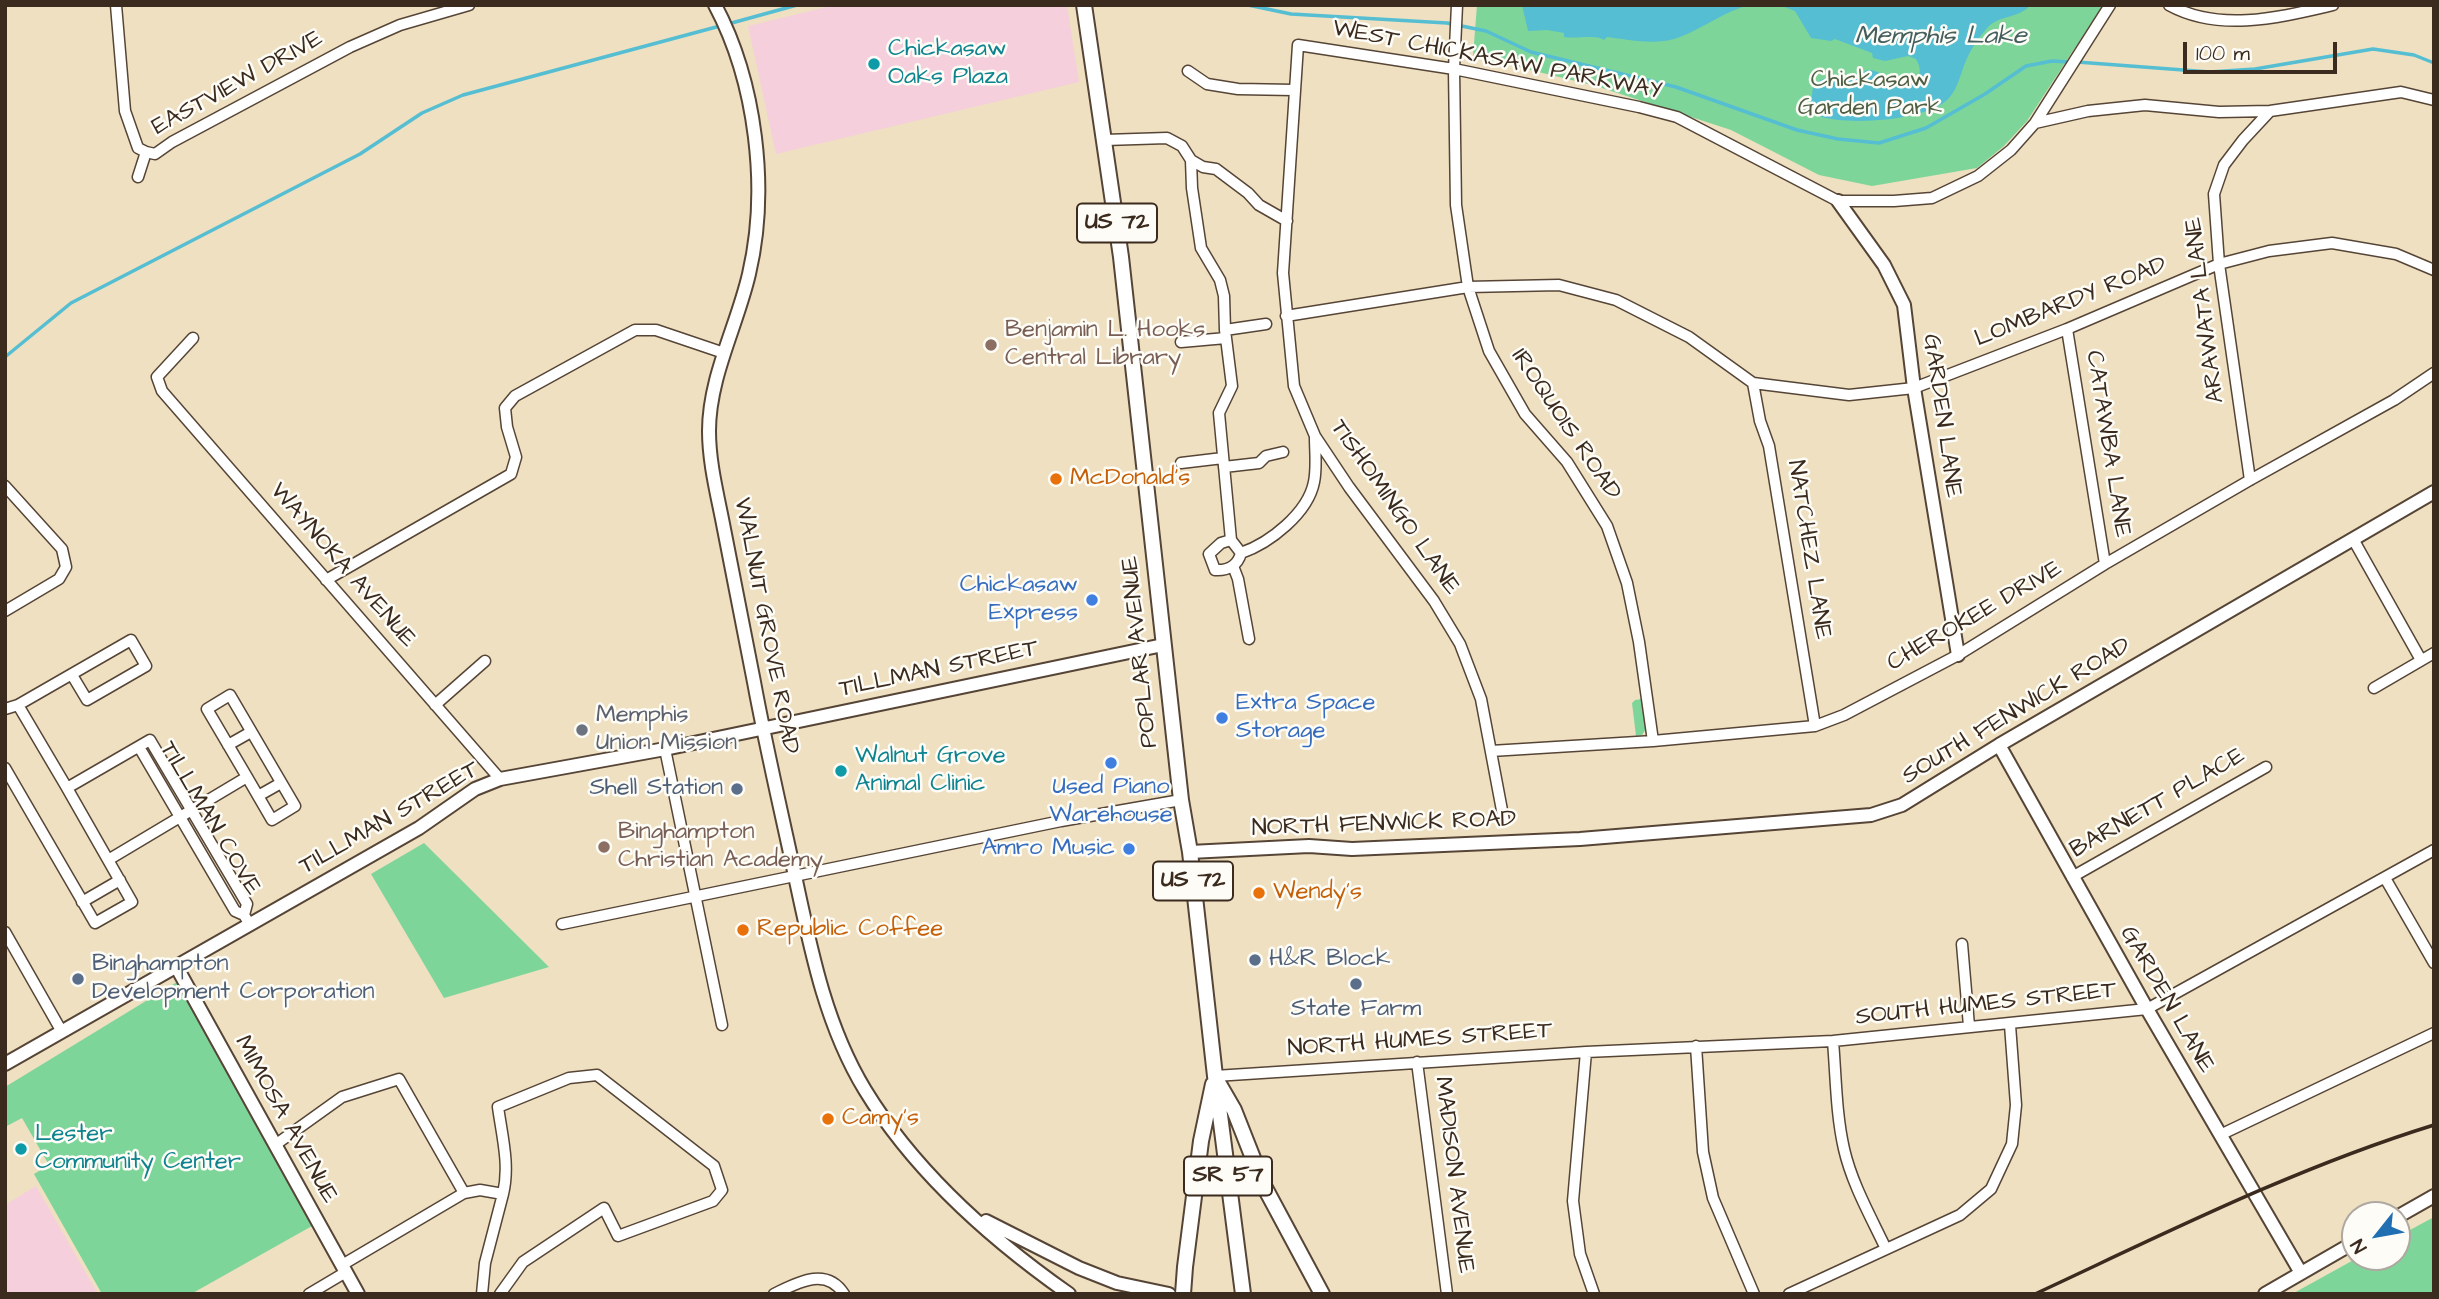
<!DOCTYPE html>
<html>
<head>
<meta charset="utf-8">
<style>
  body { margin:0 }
  #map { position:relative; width:2439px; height:1299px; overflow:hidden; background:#eee0c0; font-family:"Architects Daughter",sans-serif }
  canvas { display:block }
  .frame { position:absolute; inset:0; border:7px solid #3b2a1e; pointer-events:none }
  .north { position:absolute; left:2341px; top:1201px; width:70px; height:70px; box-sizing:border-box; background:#fdfcf7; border:2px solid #afa8a0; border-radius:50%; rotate:239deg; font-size:19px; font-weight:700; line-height:28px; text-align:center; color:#3b2a1e }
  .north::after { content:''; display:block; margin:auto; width:24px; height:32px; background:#1f6fb2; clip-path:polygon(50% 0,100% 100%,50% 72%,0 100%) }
  .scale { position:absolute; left:2183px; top:42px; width:154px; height:32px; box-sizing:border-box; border:4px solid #3b2a1e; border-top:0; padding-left:9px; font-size:21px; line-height:24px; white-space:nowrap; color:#3b2a1e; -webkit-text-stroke:5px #fdfcf7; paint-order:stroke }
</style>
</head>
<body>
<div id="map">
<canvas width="2439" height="1299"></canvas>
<div class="frame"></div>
<div class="north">N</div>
<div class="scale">100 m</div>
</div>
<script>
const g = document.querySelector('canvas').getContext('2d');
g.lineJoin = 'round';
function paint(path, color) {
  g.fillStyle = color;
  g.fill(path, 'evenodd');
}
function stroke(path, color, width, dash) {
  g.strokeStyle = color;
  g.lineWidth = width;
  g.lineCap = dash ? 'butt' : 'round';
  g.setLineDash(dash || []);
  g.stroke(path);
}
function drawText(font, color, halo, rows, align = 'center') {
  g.font = font + ' "Architects Daughter",sans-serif';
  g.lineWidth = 5;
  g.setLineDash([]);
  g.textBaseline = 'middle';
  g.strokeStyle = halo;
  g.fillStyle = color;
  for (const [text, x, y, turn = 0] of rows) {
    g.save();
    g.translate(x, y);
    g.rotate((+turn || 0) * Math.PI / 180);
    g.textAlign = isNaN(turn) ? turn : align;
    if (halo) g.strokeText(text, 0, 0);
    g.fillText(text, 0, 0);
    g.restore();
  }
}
paint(new Path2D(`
  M835,5H1067L1079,82L776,154L748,26Z
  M36,1186L98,1294H5V1205Z`), '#f5cfdc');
paint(new Path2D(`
  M1477,5H2103L2027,121L2004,146L1977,168L1872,186L1819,175L1731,130L1596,86L1473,56Z
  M1642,699L1646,729L1642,735L1636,736L1632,703L1635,700Z
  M424,843L549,967L444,998L371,874Z
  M177,982L312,1226L191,1294H102L34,1174L49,1165L22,1118L5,1127V1087Z
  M2434,1217V1294H2292L2359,1257H2397V1237Z`), '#7ed599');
paint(new Path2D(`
  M1522,5H1750C1724,11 1704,28 1680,37C1657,46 1630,40 1607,37L1604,40C1596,34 1578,39 1564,37V33L1547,30L1528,31Z
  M1779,5H2030C2021,18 1999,15 1988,27C1979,37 1970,50 1965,63C1960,75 1958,88 1949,98C1929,121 1847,126 1819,116L1811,103L1813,86C1827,73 1837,78 1854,80C1858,77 1863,71 1868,70C1883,68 1902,98 1916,81C1922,74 1920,66 1916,59L1908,56L1885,61L1873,58L1872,53L1835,39L1831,41L1811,38L1795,11Z`), '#55bed2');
stroke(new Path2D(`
  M1248,5L1291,14L1447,23L1486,31L1531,52L1676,87L1797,130L1838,139L1879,143L1926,128L1985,94L2026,66L2052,61L2070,62
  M728,24L797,5
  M2077,62L2210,72L2255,69L2373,49L2414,55L2434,63
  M5,357L71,303L360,154L422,113L463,95L720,26`), '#55bed2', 3.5);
const street = new Path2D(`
  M116,5L125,111L138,148L146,152
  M1457,5L1454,69L1456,205L1468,287L1489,351L1525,414L1567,462L1607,526L1627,583L1639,642L1653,741
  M2169,5C2220,33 2281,17 2333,5
  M1188,71L1207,84L1238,89L1294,90
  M2035,123L2110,5
  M1105,140L1167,138L1182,146L1191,160L1203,167L1216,169L1248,193L1259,205L1287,221
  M146,152L155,154L172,142L350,47L400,25L469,5
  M1191,160L1192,188L1201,248L1220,280L1224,296L1225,330L1232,386L1219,413L1231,540L1241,553C1238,565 1228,571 1215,570L1209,554L1221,543L1231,540
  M138,177L146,152
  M1286,316L1468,287L1559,285L1616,300L1689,337L1753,383L1849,395L1914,388L2067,329L2219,264L2269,251L2332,243L2396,254L2434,270
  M2067,329L2105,564
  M1225,330L1266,324
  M193,338L157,377L162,391L500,779
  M1181,342L1226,338
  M1753,383L1760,421L1769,446L1815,726
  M1181,463L1223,458
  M1224,467L1259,463L1266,456L1283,452
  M2250,480L2219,264L2214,194L2224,165L2243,140L2270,111
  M5,486L62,549L66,567L59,579L5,611
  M2353,539L2421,660
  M1241,553C1270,543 1308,513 1314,482C1317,468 1315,451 1315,437
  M1233,566L1238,579L1249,639
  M326,580L511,474L516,457L507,427L505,408L515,396L635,330H656L724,353
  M2374,688L2434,653
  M18,705L67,788
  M435,705L485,661
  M5,709L18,705L131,640L146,666L87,700L72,675
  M228,745L251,732
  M139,747L235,911L244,915L247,920
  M665,749L722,1025
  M1491,751L1653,741L1815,726L1844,715L1958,655L2105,564L2250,480L2394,400L2434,373
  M5,768L95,923L132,902L67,788L150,740L247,904L244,915
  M258,796L281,783
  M1504,821L1481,699L1460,644L1434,601L1349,487L1315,436L1294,386L1283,273L1298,45L1454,69L1639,107L1677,117L1838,201H1894L1932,198L1978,176L2011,150L2035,123L2088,111L2145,105L2219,112L2270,111L2401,92L2434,100
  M108,860L247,777L272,820L295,806L230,695L207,709L247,777
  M2072,877L2266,767
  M2385,878L2434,963
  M82,902L120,880
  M562,924L1061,821L1181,800
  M5,932L62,1032
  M1962,944L1969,1026
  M1833,1041C1836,1077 1836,1114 1844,1149C1852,1184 1871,1217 1886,1249
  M1696,1046L1703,1152L1713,1198L1754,1294
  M1586,1052L1573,1201L1580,1254L1594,1294
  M1417,1062L1447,1294
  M1215,1076L1586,1052L1833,1041L2147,1009L2434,850
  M2220,1135L2434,1033
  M275,1145L342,1097L399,1079L464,1193
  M342,1265L464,1193L480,1190L503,1194C510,1165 502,1136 498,1107L569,1078L597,1075L714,1166L722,1190L713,1201L618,1236L604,1208L523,1262L500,1294
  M309,1294L346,1272
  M482,1294L485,1263L503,1194
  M774,1294C797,1283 826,1266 844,1294
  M1789,1294L1960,1215L1991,1189L2012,1144L2016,1105L2010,1025`);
const secondary = new Path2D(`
  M715,5C756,82 769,189 749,274C737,326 709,377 709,431C709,464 718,497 724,529C734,580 744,631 754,682C765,742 779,802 792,862C809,940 823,1021 865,1090C915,1172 992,1240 1069,1294
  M1838,201L1884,265L1904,305L1914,388L1958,655
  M1999,745L2147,1009L2301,1273
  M1190,852L1309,846L1352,849L1580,839L1871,815L1902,805L1999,745L2434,492
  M176,966L358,1294
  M5,1064L419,828L475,789L500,779L665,749L1163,645
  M2397,1217L2434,1196
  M986,1221L1079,1268L1117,1283L1169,1294
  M2265,1294L2355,1242`);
const primary = new Path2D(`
  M1084,5L1121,257L1181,800L1190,852L1215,1076L1243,1294
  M1219,1084L1234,1110L1264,1186L1322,1294
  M1183,1294L1185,1267L1201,1141L1213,1084`);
stroke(street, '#564536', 13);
stroke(secondary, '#564536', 16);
stroke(primary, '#564536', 18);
stroke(street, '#fff', 10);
stroke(secondary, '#fff', 12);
stroke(primary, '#fff', 14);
stroke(new Path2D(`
  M2035,1294C2166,1233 2295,1168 2434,1125`), '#3b2a1e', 3.5);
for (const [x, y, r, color] of [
  [874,64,7,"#0f9aa8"],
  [991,345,7,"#8d6e63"],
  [1056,479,7,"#e8710a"],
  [1092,600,7,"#3f7fe0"],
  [1222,718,7,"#3f7fe0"],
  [582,730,7,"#6b7280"],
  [1111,763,7,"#3f7fe0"],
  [841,771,7,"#0f9aa8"],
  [737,789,7,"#5c6f8a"],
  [604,847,7,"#8d6e63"],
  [1129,849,7,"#3f7fe0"],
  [1259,893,7,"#e8710a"],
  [743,930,7,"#e8710a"],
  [1255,960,7,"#5c6f8a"],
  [78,979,7,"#5c6f8a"],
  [1356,984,7,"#5c6f8a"],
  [828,1119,7,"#e8710a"],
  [21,1149,7,"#0f9aa8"]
]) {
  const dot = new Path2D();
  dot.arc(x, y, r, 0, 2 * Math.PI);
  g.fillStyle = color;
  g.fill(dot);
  stroke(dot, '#fdfcf7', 2.5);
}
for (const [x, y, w] of [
  [1117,223,80],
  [1193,881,80],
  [1228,1176,88]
]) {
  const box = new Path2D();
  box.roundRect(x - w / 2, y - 19.5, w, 39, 5);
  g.fillStyle = '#fdfcf7';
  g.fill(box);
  stroke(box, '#3b2a1e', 2);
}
drawText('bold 23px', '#3b2a1e', null, [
  ["US 72",1117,223],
  ["US 72",1193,881],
  ["SR 57",1228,1176]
]);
drawText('24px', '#0d838f', '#fdfcf7', [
  ["Chickasaw",888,50],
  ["Oaks Plaza",888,78],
  ["Walnut Grove",855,757],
  ["Animal Clinic",855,785],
  ["Lester",35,1135],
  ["Community Center",35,1163]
], 'left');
drawText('24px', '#3b2a1e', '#fdfcf7', [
  ["WEST CHICKASAW PARKWAY",1497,61,11],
  ["EASTVIEW DRIVE",238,84,-29],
  ["LOMBARDY ROAD",2071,303,-22],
  ["ARAWATA LANE",2206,310,-97],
  ["GARDEN LANE",1941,416,82],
  ["IROQUOIS ROAD",1565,425,56],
  ["CATAWBA LANE",2107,444,81],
  ["TISHOMINGO LANE",1394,508,55],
  ["NATCHEZ LANE",1808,550,81],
  ["WAYNOKA AVENUE",342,566,49],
  ["CHEROKEE DRIVE",1975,617,-30],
  ["WALNUT GROVE ROAD",765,626,79],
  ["POPLAR AVENUE",1141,652,-96],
  ["TILLMAN STREET",939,670,-12],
  ["SOUTH FENWICK ROAD",2017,712,-31],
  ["BARNETT PLACE",2158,804,-30],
  ["TILLMAN COVE",209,819,59],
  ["TILLMAN STREET",390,819,-30],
  ["NORTH FENWICK ROAD",1384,825,-2],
  ["GARDEN LANE",2166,1000,60],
  ["SOUTH HUMES STREET",1986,1005,-6],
  ["NORTH HUMES STREET",1420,1041,-4],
  ["MIMOSA AVENUE",285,1120,61],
  ["MADISON AVENUE",1453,1175,83]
]);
drawText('24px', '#4f5d43', '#fdfcf7', [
  ["Chickasaw",1870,81],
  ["Garden Park",1870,109]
]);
drawText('24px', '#785e54', '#fdfcf7', [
  ["Benjamin L. Hooks",1005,331],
  ["Central Library",1005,359],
  ["Binghampton",618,833],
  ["Christian Academy",618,861]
], 'left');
drawText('24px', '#c56008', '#fdfcf7', [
  ["McDonald's",1070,479],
  ["Wendy's",1273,893],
  ["Republic Coffee",757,930],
  ["Camy's",842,1119]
], 'left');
drawText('24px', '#366cbe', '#fdfcf7', [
  ["Chickasaw",1078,586],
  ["Express",1078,614],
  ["Extra Space",1236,704,"left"],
  ["Storage",1236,732,"left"],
  ["Used Piano",1111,788,"center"],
  ["Warehouse",1111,816,"center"],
  ["Amro Music",1115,849]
], 'right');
drawText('24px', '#5b616d', '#fdfcf7', [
  ["Memphis",596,716],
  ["Union Mission",596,744]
], 'left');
drawText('24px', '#4e5e75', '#fdfcf7', [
  ["Shell Station",723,789,"right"],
  ["H&R Block",1269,960],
  ["Binghampton",92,965],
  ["Development Corporation",92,993],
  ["State Farm",1356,1010,"center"]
], 'left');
drawText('italic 26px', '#445e5d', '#fdfcf7', [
  ["Memphis Lake",1941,38]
]);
</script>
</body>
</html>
